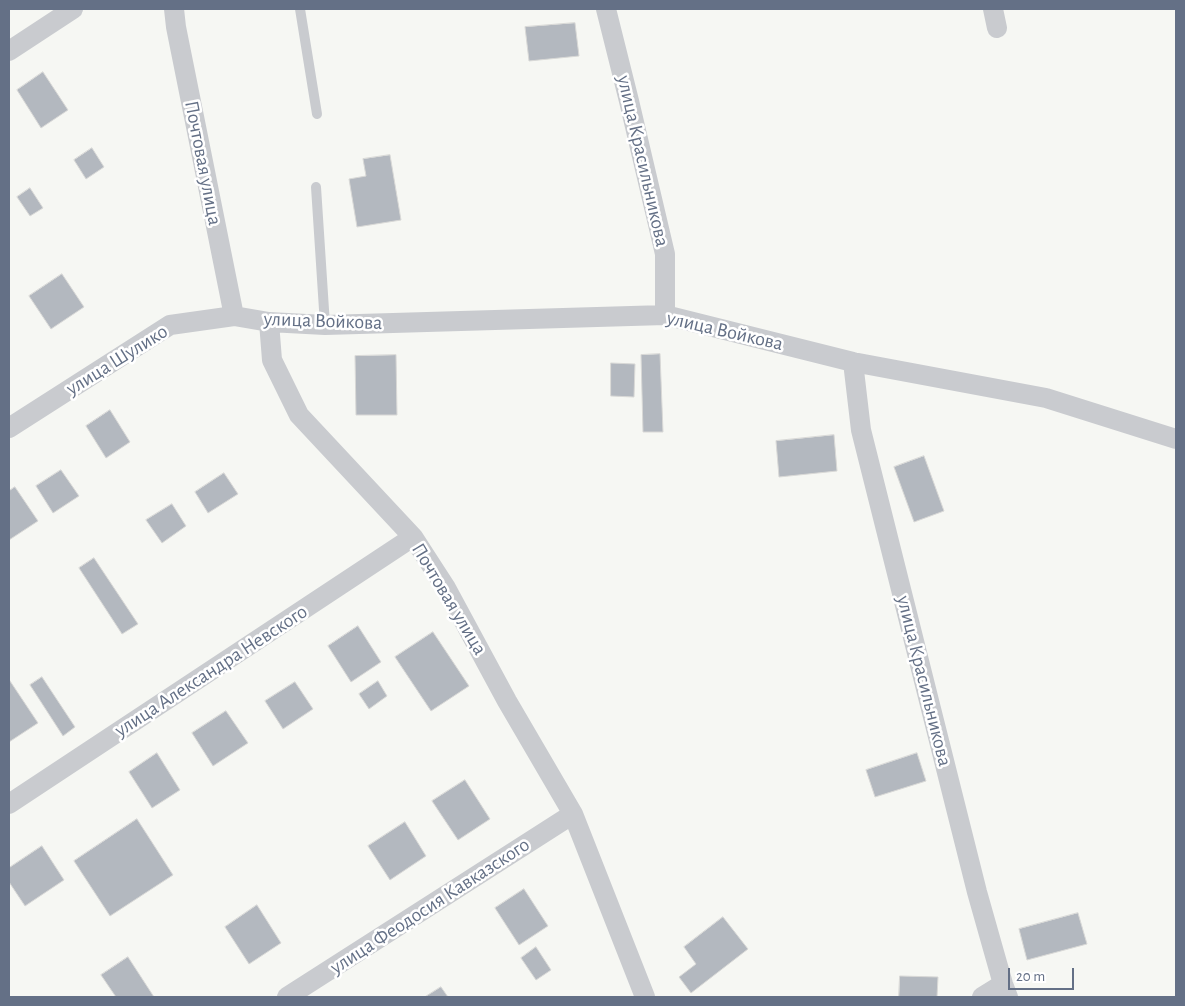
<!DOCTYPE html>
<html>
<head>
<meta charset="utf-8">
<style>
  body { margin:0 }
  #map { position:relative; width:1185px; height:1006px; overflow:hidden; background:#f6f7f3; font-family:"Alegreya Sans",sans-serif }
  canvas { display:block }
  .frame { position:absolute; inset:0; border:10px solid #647086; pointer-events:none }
  .scale { position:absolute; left:1008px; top:968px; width:66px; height:22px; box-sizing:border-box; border:2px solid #647086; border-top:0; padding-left:6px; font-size:15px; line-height:18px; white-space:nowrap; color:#647086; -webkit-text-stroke:4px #fff; paint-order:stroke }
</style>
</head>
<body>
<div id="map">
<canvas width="1185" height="1006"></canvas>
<div class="frame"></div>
<div class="scale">20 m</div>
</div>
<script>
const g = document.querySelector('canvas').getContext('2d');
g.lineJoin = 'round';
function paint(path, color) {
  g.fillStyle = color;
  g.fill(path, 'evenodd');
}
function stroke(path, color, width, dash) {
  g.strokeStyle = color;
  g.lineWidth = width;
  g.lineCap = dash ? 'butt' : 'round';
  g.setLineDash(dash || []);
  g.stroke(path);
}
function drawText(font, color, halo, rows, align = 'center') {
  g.font = font + ' "Alegreya Sans",sans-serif';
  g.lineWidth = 5;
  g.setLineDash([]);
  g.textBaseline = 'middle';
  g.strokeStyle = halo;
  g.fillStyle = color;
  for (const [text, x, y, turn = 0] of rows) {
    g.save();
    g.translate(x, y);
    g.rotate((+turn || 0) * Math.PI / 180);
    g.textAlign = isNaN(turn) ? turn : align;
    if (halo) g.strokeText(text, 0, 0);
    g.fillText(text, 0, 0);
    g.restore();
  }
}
const building = new Path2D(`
  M575,23L579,56L529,61L525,27Z
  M43,72L68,110L41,128L17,90Z
  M92,148L104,167L86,179L74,160Z
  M390,155L401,220L357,227L349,179L366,176L363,159Z
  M30,188L43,208L30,216L17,197Z
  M62,274L84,307L51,329L29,296Z
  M660,354L663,432H643L641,355Z
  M396,355L397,415H356L355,356Z
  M611,363L635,364L634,397L611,396Z
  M110,410L130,442L106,458L86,426Z
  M834,435L837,471L779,477L776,441Z
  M924,456L944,511L914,522L894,467Z
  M61,470L79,496L53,513L36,486Z
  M224,473L238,494L208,513L195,492Z
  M15,487L38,521L9,540V491Z
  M172,504L186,526L162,543L146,520Z
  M94,558L138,624L122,634L79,568Z
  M358,626L381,662L351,682L328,646Z
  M433,632L469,686L431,711L395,657Z
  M42,677L75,727L63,736L30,685Z
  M10,681L38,723L9,742V682Z
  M378,681L387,696L369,709L359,694Z
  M295,682L313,709L283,729L265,701Z
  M226,711L248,743L213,766L192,733Z
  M157,753L180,790L152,808L129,772Z
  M917,753L926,781L875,797L866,770Z
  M465,780L490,819L458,840L432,801Z
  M137,819L173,875L110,916L74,861Z
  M405,822L426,856L390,880L368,846Z
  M42,846L64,880L25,906L9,882V868Z
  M524,889L548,926L519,945L495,908Z
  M257,905L281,943L249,964L225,927Z
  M1078,913L1087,944L1027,960L1019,929Z
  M723,917L748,949L691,993L679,977L696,964L684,947Z
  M536,947L551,970L536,980L521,958Z
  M128,957L154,997H116L101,975Z
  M900,976L938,977L937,997H899Z
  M441,987L448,997H425Z`);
paint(building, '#b3b8bf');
stroke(building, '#d8d8d6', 1);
stroke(new Path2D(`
  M300,9L317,114
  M316,187L325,325`), '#c9cbcf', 10);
stroke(new Path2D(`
  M174,9L176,27L234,316
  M606,9L629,101L665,254V315
  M993,9L997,28
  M9,51L73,9
  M269,322L272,360L299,415L413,537L446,588L507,701L573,814L645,997
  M853,362L861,430L977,892L1003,984L1008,997
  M9,428L170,325L234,316L269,322L325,325L665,315L853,362L1046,398L1176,439
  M9,804L413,537
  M287,997L573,814
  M982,997L1003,984`), '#c9cbcf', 20);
drawText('20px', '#647086', '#fff', [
  ["улица Красильникова",643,161,77],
  ["Почтовая улица",203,163,79],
  ["улица Войкова",323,321,2],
  ["улица Войкова",725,331,13],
  ["улица Шулико",117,360,-32],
  ["Почтовая улица",449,599,59],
  ["улица Александра Невского",211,671,-33],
  ["улица Красильникова",924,681,76],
  ["улица Феодосия Кавказского",430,906,-33]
]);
</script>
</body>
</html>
